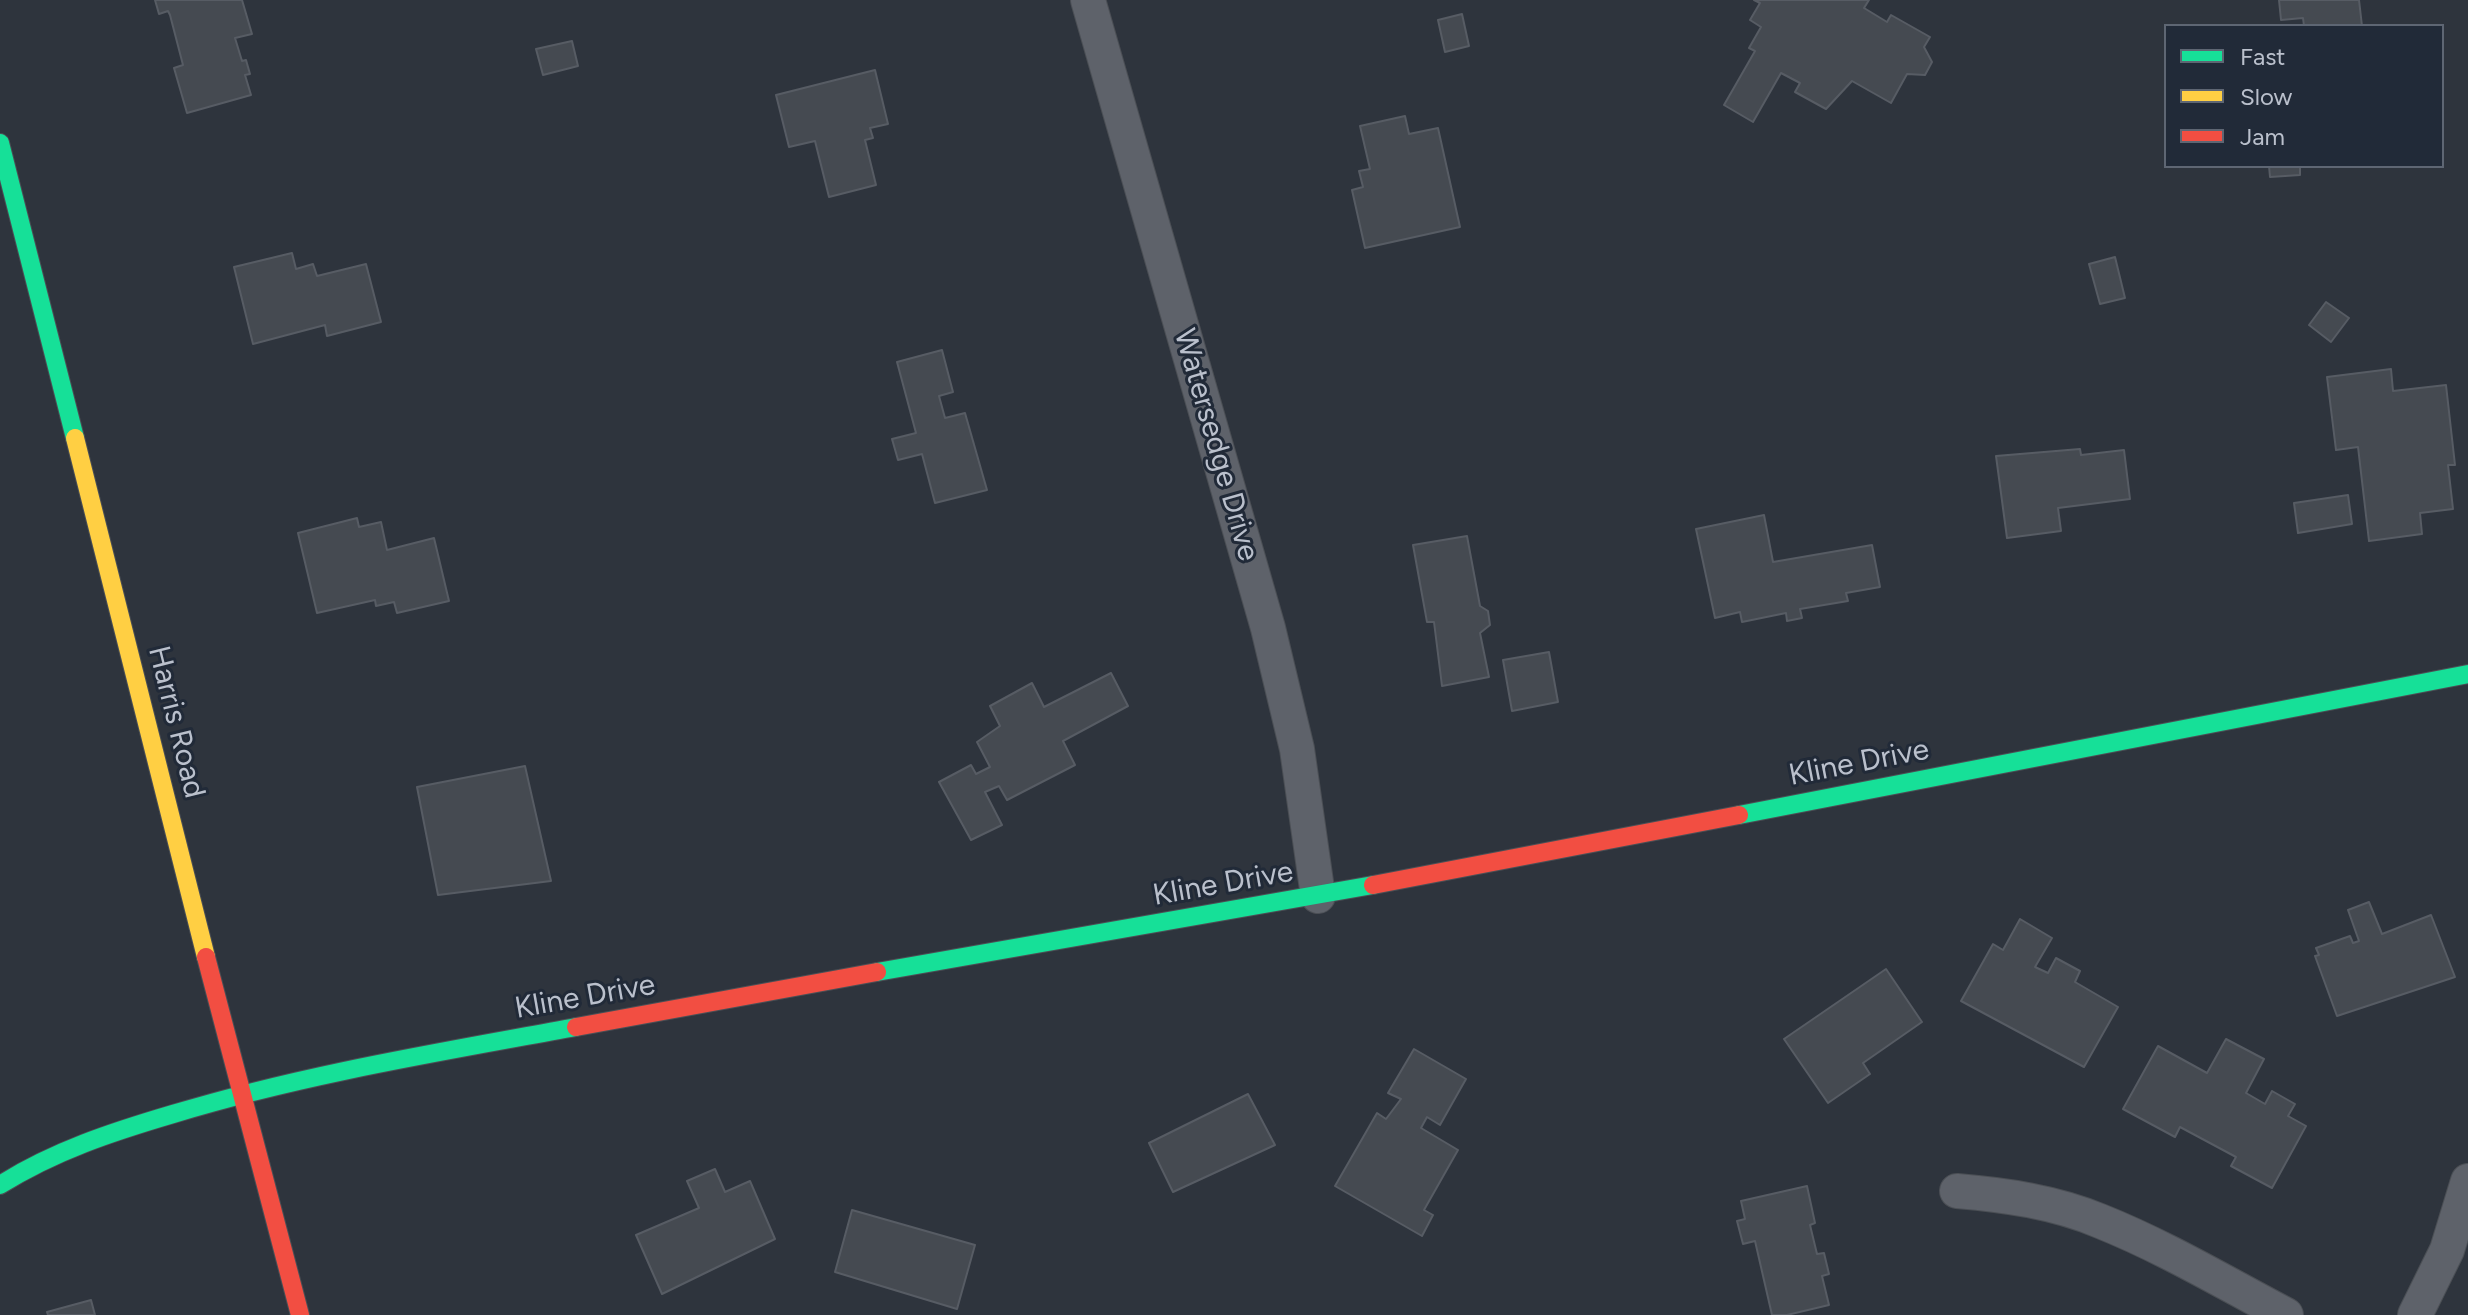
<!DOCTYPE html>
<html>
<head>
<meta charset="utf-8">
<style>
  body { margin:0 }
  #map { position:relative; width:2468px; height:1315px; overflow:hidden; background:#2e343d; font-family:Figtree,sans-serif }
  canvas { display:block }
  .legend { position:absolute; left:2164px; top:24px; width:280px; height:144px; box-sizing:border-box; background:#212a38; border:2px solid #5e6673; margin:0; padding:10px 14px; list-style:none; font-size:24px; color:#bac0cc }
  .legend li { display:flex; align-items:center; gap:16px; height:40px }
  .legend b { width:40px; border:2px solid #5e6673 }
</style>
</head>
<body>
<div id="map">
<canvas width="2468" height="1315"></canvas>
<ul class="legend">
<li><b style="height:10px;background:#16e098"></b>Fast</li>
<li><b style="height:10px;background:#ffcf43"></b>Slow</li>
<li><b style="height:10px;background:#f24e42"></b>Jam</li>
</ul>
</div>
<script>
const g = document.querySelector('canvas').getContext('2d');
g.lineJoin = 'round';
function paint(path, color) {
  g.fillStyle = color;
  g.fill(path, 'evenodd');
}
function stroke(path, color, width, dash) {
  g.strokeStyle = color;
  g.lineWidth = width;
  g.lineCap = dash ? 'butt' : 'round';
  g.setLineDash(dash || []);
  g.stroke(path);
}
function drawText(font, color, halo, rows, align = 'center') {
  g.font = font + ' Figtree,sans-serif';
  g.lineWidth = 6;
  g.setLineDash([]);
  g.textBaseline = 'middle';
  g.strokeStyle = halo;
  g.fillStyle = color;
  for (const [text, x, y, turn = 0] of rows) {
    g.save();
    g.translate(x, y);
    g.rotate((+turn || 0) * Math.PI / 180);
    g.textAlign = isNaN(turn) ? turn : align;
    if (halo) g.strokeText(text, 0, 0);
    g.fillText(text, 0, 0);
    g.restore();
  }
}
const building = new Path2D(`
  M155,0H242L252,34L235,38L242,61L246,60L250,74L245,75L251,95L187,113L174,68L183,65L170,15L168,11L159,14Z
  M1754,0H1869L1864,8L1887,22L1891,15L1930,37L1924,47L1932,62L1925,75L1907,74L1891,103L1852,81L1826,109L1795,92L1800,83L1781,73L1753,122L1724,105L1755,51L1749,48L1761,27L1750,20L1760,3Z
  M2279,0H2359L2362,26H2304L2303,18L2281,20Z
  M1462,14L1469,46L1445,52L1438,20Z
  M572,41L578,66L543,75L536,49Z
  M875,70L888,124L870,128L873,138L865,140L876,185L829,197L815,141L789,147L776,95Z
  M1405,116L1409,134L1438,128L1460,227L1365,248L1352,190L1363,187L1359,171L1370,169L1360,126Z
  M2269,166H2300V175L2270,177Z
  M292,253L296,269L313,264L317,276L366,264L381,322L327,336L325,325L253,344L234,267Z
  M2115,257L2125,298L2100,304L2089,264Z
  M2326,302L2349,318L2331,342L2309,325Z
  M942,350L953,392L939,396L945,418L965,413L987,490L935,503L922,454L898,460L892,439L916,433L897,362Z
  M2391,369L2393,391L2446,385L2455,465H2448L2453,509L2420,513L2422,534L2369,541L2358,447L2336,450L2327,377Z
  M2080,449L2081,455L2124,450L2130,499L2058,508L2061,531L2007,538L1996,456Z
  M2348,495L2352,524L2298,533L2294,503Z
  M1764,515L1773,562L1872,545L1880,587L1846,593L1848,601L1800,609L1802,618L1787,621L1786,613L1742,622L1740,612L1715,618L1696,529Z
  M357,518L359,527L381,522L387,550L434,538L449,601L397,613L394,602L376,606L375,600L317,613L298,533Z
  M1467,536L1480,606L1488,611L1490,625L1480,633L1489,677L1442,686L1434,622H1427L1413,545Z
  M1549,652L1558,702L1512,711L1503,660Z
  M1111,673L1128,706L1063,741L1075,765L1007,800L999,786L985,792L1002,825L971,840L939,782L971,765L976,774L990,767L977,742L1000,726L990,706L1032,683L1044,707Z
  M525,766L551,881L438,895L417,787Z
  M2369,902L2382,934L2431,915L2455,977L2337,1016L2315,956L2319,955L2316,948L2350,936L2353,943L2359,941L2348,910Z
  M2020,919L2052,938L2035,967L2048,973L2056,958L2080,971L2075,982L2118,1007L2084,1067L1961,1001L1993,944L2003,950Z
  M1886,969L1922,1022L1863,1063L1870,1074L1828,1103L1784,1039Z
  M2226,1039L2264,1059L2246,1093L2265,1104L2272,1091L2295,1104L2288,1116L2306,1126L2272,1188L2231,1166L2236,1157L2180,1127L2175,1137L2123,1109L2158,1046L2207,1073Z
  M1414,1049L1466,1079L1440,1125L1427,1117L1421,1128L1458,1150L1424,1210L1433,1215L1422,1236L1335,1186L1377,1113L1386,1119L1401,1099L1388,1093Z
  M1248,1094L1275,1145L1173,1192L1149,1143Z
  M715,1169L725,1192L750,1181L775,1239L662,1294L636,1235L699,1208L687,1181Z
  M1807,1186L1815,1223L1810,1225L1817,1254L1824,1253L1829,1274L1822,1276L1829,1305L1787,1315H1772L1755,1241L1743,1244L1737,1221L1745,1219L1741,1201Z
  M852,1210L975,1245L957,1309L835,1272Z
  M91,1300L95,1315H48L47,1312Z`);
paint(building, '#454a51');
stroke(building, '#575c64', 2);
const street = new Path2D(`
  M1088,0L1268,628L1297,749L1318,896
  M1957,1191C2005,1195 2055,1202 2100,1221C2165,1247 2225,1283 2286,1315
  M2415,1315L2447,1250L2468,1181`);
const fast = new Path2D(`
  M0,143L75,438
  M1739,815L2468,674
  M877,972L1373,885
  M0,1185C54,1151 112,1132 173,1114C305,1074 441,1052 576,1027`);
const slow = new Path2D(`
  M75,438L206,957`);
const jam = new Path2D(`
  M1373,885L1739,815
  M206,957L300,1315
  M576,1027L877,972`);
stroke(street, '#4b4f55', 36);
stroke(fast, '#4b4f55', 20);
stroke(slow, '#4b4f55', 20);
stroke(jam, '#4b4f55', 20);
stroke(street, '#5e626a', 34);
stroke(fast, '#16e098', 18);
stroke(slow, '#ffcf43', 18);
stroke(jam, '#f24e42', 18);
drawText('30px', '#bac0cc', '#212a38', [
  ["Watersedge Drive",1216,445,74],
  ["Harris Road",176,722,76],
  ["Kline Drive",1859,763,-11],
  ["Kline Drive",1223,884,-10],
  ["Kline Drive",585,997,-10]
]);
</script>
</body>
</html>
